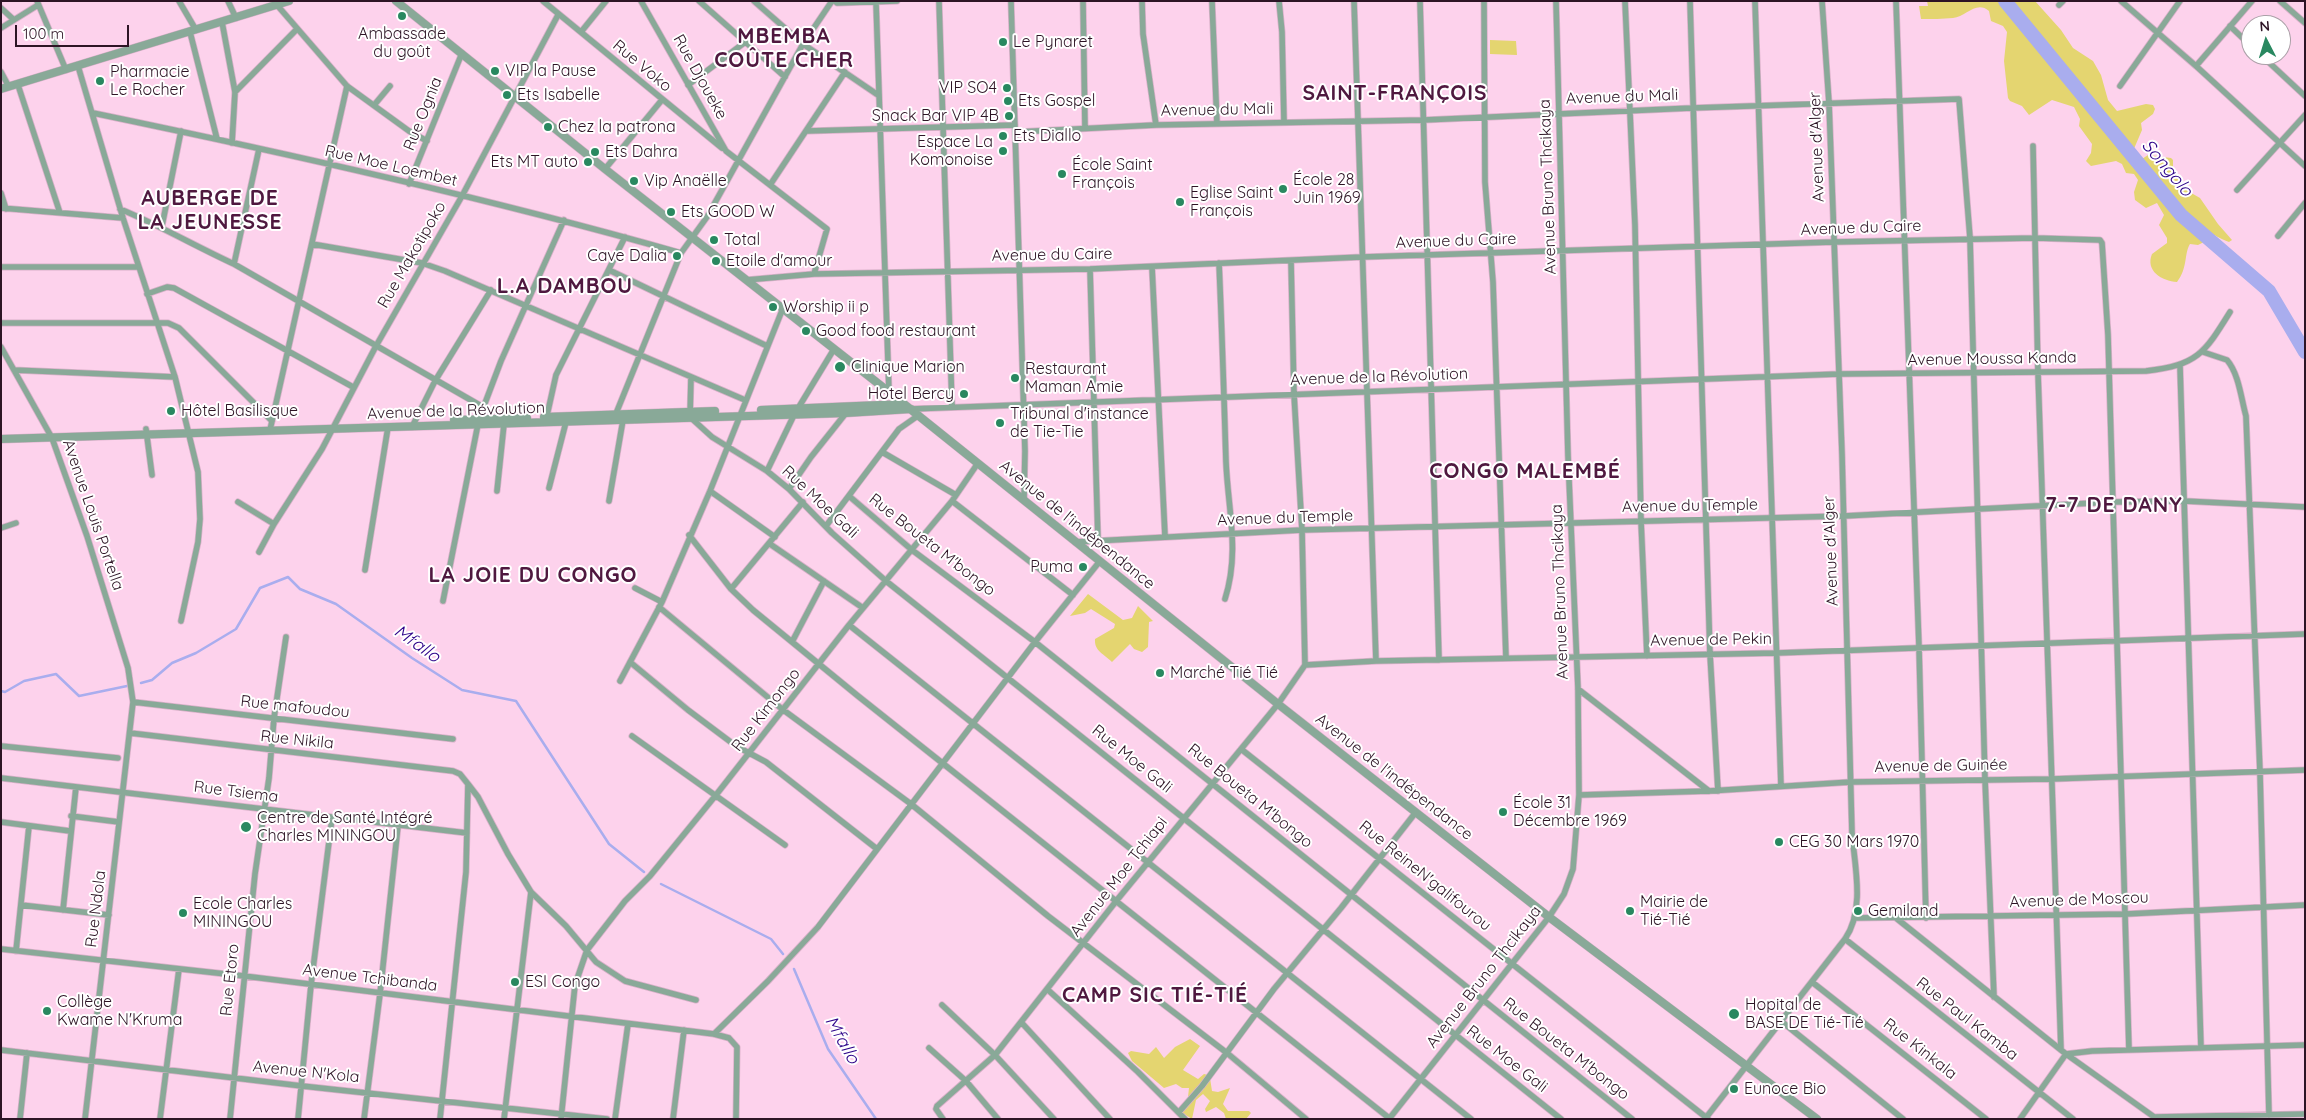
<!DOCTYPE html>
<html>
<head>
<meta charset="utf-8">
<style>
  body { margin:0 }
  #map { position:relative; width:2306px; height:1120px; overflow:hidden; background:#fdd2ec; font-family:Quicksand,sans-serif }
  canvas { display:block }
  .frame { position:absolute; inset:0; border:2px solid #2d1425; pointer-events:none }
  .north { position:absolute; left:2241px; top:15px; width:50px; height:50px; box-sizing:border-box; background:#fff; border:1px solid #aba1a8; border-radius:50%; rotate:355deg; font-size:14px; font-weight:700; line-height:20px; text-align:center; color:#2d1425 }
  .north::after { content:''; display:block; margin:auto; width:18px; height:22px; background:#298860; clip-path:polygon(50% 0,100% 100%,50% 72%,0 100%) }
  .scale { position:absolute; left:15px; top:25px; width:114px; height:22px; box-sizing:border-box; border:2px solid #2d1425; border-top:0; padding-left:6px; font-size:15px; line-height:18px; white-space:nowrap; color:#2d1425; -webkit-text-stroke:4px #fff; paint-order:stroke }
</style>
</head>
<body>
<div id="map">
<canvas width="2306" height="1120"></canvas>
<div class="frame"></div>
<div class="north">N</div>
<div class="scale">100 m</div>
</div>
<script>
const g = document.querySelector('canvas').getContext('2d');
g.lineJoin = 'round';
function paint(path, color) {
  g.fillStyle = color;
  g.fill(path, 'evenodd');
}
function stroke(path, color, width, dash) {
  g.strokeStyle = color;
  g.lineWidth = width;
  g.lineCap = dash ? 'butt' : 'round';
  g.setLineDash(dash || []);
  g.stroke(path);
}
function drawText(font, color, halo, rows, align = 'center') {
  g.font = font + ' Quicksand,sans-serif';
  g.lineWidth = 4;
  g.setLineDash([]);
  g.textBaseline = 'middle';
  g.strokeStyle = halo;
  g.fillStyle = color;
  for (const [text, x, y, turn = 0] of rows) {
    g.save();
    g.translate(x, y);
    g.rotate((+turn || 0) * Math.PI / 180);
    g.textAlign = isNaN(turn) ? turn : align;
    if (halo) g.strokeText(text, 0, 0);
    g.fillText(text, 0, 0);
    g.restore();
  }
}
paint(new Path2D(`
  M1927,1H2002L2034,39L2043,54L2067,78L2073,89L2176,213L2192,229L2210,239L2198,245L2190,244C2184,253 2188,268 2177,282C2162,281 2145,271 2152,254L2167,243V238L2159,225L2164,215L2157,203L2146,208L2135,200L2134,192L2138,180L2134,174L2126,173L2122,164L2116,161L2091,166L2086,161L2091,153L2092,144L2079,126L2080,119L2074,107L2052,100L2029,115L2022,106L2010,101L2008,98L2004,61L2007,32L2003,26L1991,21L1989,11C1976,0 1966,17 1953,18C1943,19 1931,19 1921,19L1919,6H1928Z
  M2010,1H2035L2061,30L2073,48L2093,61L2101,75L2108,100L2117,111L2146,104L2153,105L2155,109L2153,114L2141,123L2142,130L2133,151L2135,155L2142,159L2148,155L2171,158L2173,160V169L2186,190L2200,198L2218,224L2232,240L2229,242C2209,234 2185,218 2172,200C2161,185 2154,172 2138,162Z
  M1490,40L1516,41L1517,55L1490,54Z
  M1088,594L1123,620L1132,618L1138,606L1153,621L1149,622L1148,647L1142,652L1134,649L1130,644L1112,662C1104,654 1094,651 1095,639L1114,628L1115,624L1091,609L1085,613L1070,616Z
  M1190,1039L1200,1046L1183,1070L1198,1079L1204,1074L1208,1075L1188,1097L1189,1088H1182L1176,1084L1164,1088L1132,1061L1128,1053L1131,1051L1149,1054L1156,1047L1164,1058L1175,1047Z
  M1210,1078L1212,1091L1218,1092L1230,1088L1223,1104L1228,1111H1249L1251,1113L1246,1119H1226L1224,1113L1216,1107L1206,1112L1205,1109L1210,1101L1203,1094L1196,1100L1192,1119L1181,1112Z`), '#e4d570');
stroke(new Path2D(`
  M141,683L152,680L172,663L196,653L236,629L260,588L288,577L300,589L336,604L412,658L462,690L516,701L609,844L644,872
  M1,691L5,692L24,681L56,674L79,696L127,686
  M661,884L771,939L783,954
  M794,969L828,1049L876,1119`), '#a9adee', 2.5);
stroke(new Path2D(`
  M2005,1L2181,215L2269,291L2305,352`), '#a9adee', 14);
const minor = new Path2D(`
  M37,1L66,70
  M179,1L196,30
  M228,1L236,18
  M543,1L722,148
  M641,1L726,151L827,229L814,274
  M699,1L785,77
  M754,1L803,44L878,95
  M835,1L837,3L897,1
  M939,1L952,406
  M1011,1L1025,451L1024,500
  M1083,1L1085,128
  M1142,1L1143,34L1156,125
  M1212,1L1217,124
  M1279,1L1282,32L1284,122
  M1354,1L1376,661
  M1420,1L1439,660
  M1484,1L1485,182L1493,282L1506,658
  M1625,1L1635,225L1641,521L1647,656
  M1690,1L1710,654L1718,791
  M1755,1L1781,786
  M1896,1L1919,647L1926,918
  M2121,1L2196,66L2305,166
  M2280,1L2305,23
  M876,2L889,392
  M277,5L347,86L409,131L427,141
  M2059,5L2063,1
  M1,8L13,19
  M222,22L235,92L232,143
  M2230,26L2251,46
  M1,28L38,5
  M190,32L217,139
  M581,32L606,1
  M2261,55L2305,96
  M78,66L123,218L175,377L198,472L200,519L198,542L181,621
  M2196,66L2252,1
  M1,72L9,87
  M18,85L60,213
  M688,85L744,43
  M2120,86L2180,1
  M235,92L297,29
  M375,104L390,86
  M93,113C290,154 487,198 681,253
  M807,131L1015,125
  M1016,132L1156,125L1424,120L1692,108L1959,99L1970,238L1985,779L1994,997
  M2033,146L2038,373L2061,1050
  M605,169L661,101
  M409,184L462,53
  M770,185L845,72
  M2237,190L2305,115
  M1,193L6,209
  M1,208L123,218
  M120,209C159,225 195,246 234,264L483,407
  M162,226L181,131
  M2278,236L2305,203
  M312,244L422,263L445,271L745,400
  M1219,263C1222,330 1224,396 1226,462C1228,510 1240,552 1225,599
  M234,264L259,149
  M1,267H138
  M1152,267L1165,536
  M1090,269L1098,540
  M609,270L767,346
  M746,280L814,274L1090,269L1362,257L1834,242L2035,238L2100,240L2102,243L2108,335L2129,1050
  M147,294L167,287L174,288L353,387
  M1,323H168L179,328L272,421
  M1,347L52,438L87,536L128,668L133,702L85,1119
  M2203,352L2227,360C2239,374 2241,398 2246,416L2260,773L2269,1115
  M2180,366L2201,1048
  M14,370L175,377
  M691,377L690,417L712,437L767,471L789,489L832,533L886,581L1561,1119
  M911,409L1839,374L2146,371C2197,365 2204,354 2230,312
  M615,416L681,253L707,217L803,44L832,1
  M546,420L556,375L625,237
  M412,427L435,381L491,290
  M146,429L152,475
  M270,430L347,86
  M882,452L956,495
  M767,471L794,415L834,349
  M549,488L566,422
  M789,489L811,457L846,413
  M497,491L504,424
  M710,491L775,537
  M849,496L912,550L1035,642L1632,1119
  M609,501L623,420
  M952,501L1073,595
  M238,502L274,524
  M826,526L899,429L919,415
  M1,528L16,523
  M689,535L731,589L753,610L858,696L1389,1118
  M1075,542L1302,530L1844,516L2113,502L2184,501L2305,507
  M770,544L863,608
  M259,552L274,524L322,449L376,346L462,196L558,15
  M365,570L388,427
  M635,588L662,602
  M731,589L803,502
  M443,601L479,419L501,361L564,220
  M659,607L782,709L911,804L1048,916L1227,1053L1306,1119
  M849,625L1471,1119
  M792,642L824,581
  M630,662L688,710L736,746L766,762L877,849
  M1305,665L1376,661L1777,653L2305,634
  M620,681L662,602L710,491L783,308
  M1578,689L1709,791
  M133,702L453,739
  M130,733L453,771L460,774L468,784L466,872L440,1119
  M632,736L785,845
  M1,746L118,758
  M1241,749L1708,1119
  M1,778L467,833
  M468,784L478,797L508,854L531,892L566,926L596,962L625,981L696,1000
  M1579,795L1709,791L1851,782L2052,779L2305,770
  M71,816L119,822
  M1,822L70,831
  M21,905L109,915
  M63,910L76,787
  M1854,918L2126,914L2305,905
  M1896,918L2066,1054L2157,1119
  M1845,939L2073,1119
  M1,949L244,976L714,1034L729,1038L737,1047L736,1119
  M16,951L29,826
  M1812,982L1986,1119
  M1047,989L1138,1072L1185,1119
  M942,1005L995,1055L1054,1119
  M1781,1021L1903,1119
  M1021,1022L1110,1119
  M714,1034L768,981L818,927L1035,642L1100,561
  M929,1048L966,1081L998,1119
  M1,1050L302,1086L607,1119
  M1179,1112L1202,1086L1274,989L1341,908L1416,812
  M2154,1117L2305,1114
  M20,1119L27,1053
  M160,1119L179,969
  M230,1119L255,874L269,778L274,718L286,637
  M298,1119L311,985L332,818
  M364,1119L380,994L398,826
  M504,1119L531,892
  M561,1119L575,985L587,950L625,901L650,876L716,795L849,625L952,501L978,463
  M615,1119L628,1024
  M673,1119L684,1030
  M943,1119L936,1109L937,1106L995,1055L1117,900L1278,704L1305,665L1302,530L1294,394L1291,261
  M1389,1119L1549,917L1564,894L1573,869L1579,795L1578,689L1568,456L1556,1
  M1705,1119L1845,939C1865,910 1855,867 1852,834L1842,454L1829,103L1822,1
  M2020,1119L2066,1054L2092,1051L2305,1045`);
const tertiary = new Path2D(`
  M396,1L605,169L889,392L1278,704L1549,917L1817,1119
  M1,89L289,1
  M761,410L904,404
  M544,417L715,411
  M454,420L527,418
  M1,439L846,413L911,409`);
stroke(minor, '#d8b0c8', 7);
stroke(tertiary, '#d8b0c8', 9);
stroke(minor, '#89a998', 5.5);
stroke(tertiary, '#89a998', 8);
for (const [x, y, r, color] of [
  [402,16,5,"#298860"],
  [1003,42,5,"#298860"],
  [495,71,5,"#298860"],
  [100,81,5,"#298860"],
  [1007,88,5,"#298860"],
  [507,95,5,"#298860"],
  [1008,101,5,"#298860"],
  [1009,116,5,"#298860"],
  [548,127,5,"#298860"],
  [1003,136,5,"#298860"],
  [1003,151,5,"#298860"],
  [595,152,5,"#298860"],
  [588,162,5,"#298860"],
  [1062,174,5,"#298860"],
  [634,181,5,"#298860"],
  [1283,189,5,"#298860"],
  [1180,202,5,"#298860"],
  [671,212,5,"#298860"],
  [714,240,5,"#298860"],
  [677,256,5,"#298860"],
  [716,261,5,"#298860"],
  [773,307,5,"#298860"],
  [806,331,5,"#298860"],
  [840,367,6,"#298860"],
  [1015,378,5,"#298860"],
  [964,394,5,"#298860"],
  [171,411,5,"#298860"],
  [1000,423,5,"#298860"],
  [1083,567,5,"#298860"],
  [1160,673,5,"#298860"],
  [1503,812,5,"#298860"],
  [246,827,6,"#298860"],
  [1779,842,5,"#298860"],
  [1630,911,5,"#298860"],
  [1858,911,5,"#298860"],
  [183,913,5,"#298860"],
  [515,982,5,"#298860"],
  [47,1011,5,"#298860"],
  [1734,1014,6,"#298860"],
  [1734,1089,5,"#298860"]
]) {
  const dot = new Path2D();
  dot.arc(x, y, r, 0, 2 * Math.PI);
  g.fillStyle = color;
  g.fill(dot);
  stroke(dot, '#fff', 2);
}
drawText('16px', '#2d1425', '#fff', [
  ["Ambassade",402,34,"center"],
  ["du goût",402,52,"center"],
  ["Le Pynaret",1013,42],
  ["VIP la Pause",505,71],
  ["Pharmacie",110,72],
  ["Le Rocher",110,90],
  ["VIP SO4",997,88,"right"],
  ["Ets Isabelle",517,95],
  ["Ets Gospel",1018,101],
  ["Snack Bar VIP 4B",999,116,"right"],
  ["Chez la patrona",558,127],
  ["Ets Diallo",1013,136],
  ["Espace La",993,142,"right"],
  ["Komonoise",993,160,"right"],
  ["Ets Dahra",605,152],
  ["Ets MT auto",578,162,"right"],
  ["École Saint",1072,165],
  ["François",1072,183],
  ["École 28",1293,180],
  ["Juin 1969",1293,198],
  ["Vip Anaëlle",644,181],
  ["Eglise Saint",1190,193],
  ["François",1190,211],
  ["Ets GOOD W",681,212],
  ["Total",724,240],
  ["Cave Dalia",667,256,"right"],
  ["Etoile d'amour",726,261],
  ["Worship ii p",783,307],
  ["Good food restaurant",816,331],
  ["Clinique Marion",851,367],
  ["Restaurant",1025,369],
  ["Maman Amie",1025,387],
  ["Hotel Bercy",954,394,"right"],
  ["Hôtel Basilisque",181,411],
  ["Tribunal d'instance",1010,414],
  ["de Tie-Tie",1010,432],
  ["Puma",1073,567,"right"],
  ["Marché Tié Tié",1170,673],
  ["École 31",1513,803],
  ["Décembre 1969",1513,821],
  ["Centre de Santé Intégré",257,818],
  ["Charles MININGOU",257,836],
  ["CEG 30 Mars 1970",1789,842],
  ["Mairie de",1640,902],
  ["Tié-Tié",1640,920],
  ["Ecole Charles",193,904],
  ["MININGOU",193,922],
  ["Gemiland",1868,911],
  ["ESI Congo",525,982],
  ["Collège",57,1002],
  ["Kwame N'Kruma",57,1020],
  ["Hopital de",1745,1005],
  ["BASE DE Tié-Tié",1745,1023],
  ["Eunoce Bio",1744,1089]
], 'left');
drawText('16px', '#2d1425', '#fff', [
  ["Rue Voko",642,66,40],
  ["Rue Djoueke",700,77,61],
  ["Avenue du Mali",1622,97,-2],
  ["Avenue du Mali",1217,110,-1],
  ["Rue Ognia",423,114,-68],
  ["Avenue d'Alger",1817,147,-92],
  ["Rue Moe Loembet",391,166,13],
  ["Avenue Bruno Thcikaya",1548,187,-92],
  ["Avenue du Caire",1861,228,-2],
  ["Avenue du Caire",1456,241,-2],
  ["Rue Makotipoko",412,255,-60],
  ["Avenue du Caire",1052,255,-1],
  ["Avenue Moussa Kanda",1992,359,-1],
  ["Avenue de la Révolution",1379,377,-2],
  ["Avenue de la Révolution",456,411,-2],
  ["Rue Moe Gali",820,502,43],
  ["Avenue du Temple",1690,506,-1],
  ["Avenue Louis Portella",93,515,71],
  ["Avenue du Temple",1285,518,-2],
  ["Avenue de l'indépendance",1077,525,39],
  ["Rue Boueta M'bongo",932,545,38],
  ["Avenue d'Alger",1831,551,-92],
  ["Avenue Bruno Thcikaya",1560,592,-92],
  ["Avenue de Pekin",1711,640,-1],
  ["Rue mafoudou",295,707,6],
  ["Rue Kimongo",766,710,-52],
  ["Rue Nikila",297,740,6],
  ["Rue Moe Gali",1132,759,39],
  ["Avenue de Guinée",1941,766,-1],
  ["Avenue de l'indépendance",1394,777,38],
  ["Rue Tsiema",236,792,7],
  ["Rue Boueta M'bongo",1250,796,39],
  ["Rue ReineN'galifourou",1425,876,39],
  ["Avenue Moe Tchiapi",1119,877,-52],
  ["Avenue de Moscou",2079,900,-2],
  ["Rue Ndola",96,909,-83],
  ["Avenue Bruno Thcikaya",1484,977,-52],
  ["Avenue Tchibanda",370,978,7],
  ["Rue Etoro",230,980,-84],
  ["Rue Paul Kamba",1967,1019,38],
  ["Rue Boueta M'bongo",1566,1049,38],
  ["Rue Kinkala",1920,1049,38],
  ["Rue Moe Gali",1507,1059,38],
  ["Avenue N'Kola",306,1072,6]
]);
drawText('italic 18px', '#2c0289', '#fff', [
  ["Songolo",2167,168,50],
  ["Mfallo",417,644,35],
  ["Mfallo",842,1040,61]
]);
g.letterSpacing = '1px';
drawText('bold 21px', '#4f183f', '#fff', [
  ["MBEMBA",784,37],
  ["COÛTE CHER",784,61],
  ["SAINT-FRANÇOIS",1395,94],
  ["AUBERGE DE",210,199],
  ["LA JEUNESSE",210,223],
  ["L.A DAMBOU",565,287],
  ["CONGO MALEMBÉ",1525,472],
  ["7-7 DE DANY",2114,506],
  ["LA JOIE DU CONGO",533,576],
  ["CAMP SIC TIÉ-TIÉ",1155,996]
]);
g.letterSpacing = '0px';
</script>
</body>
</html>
